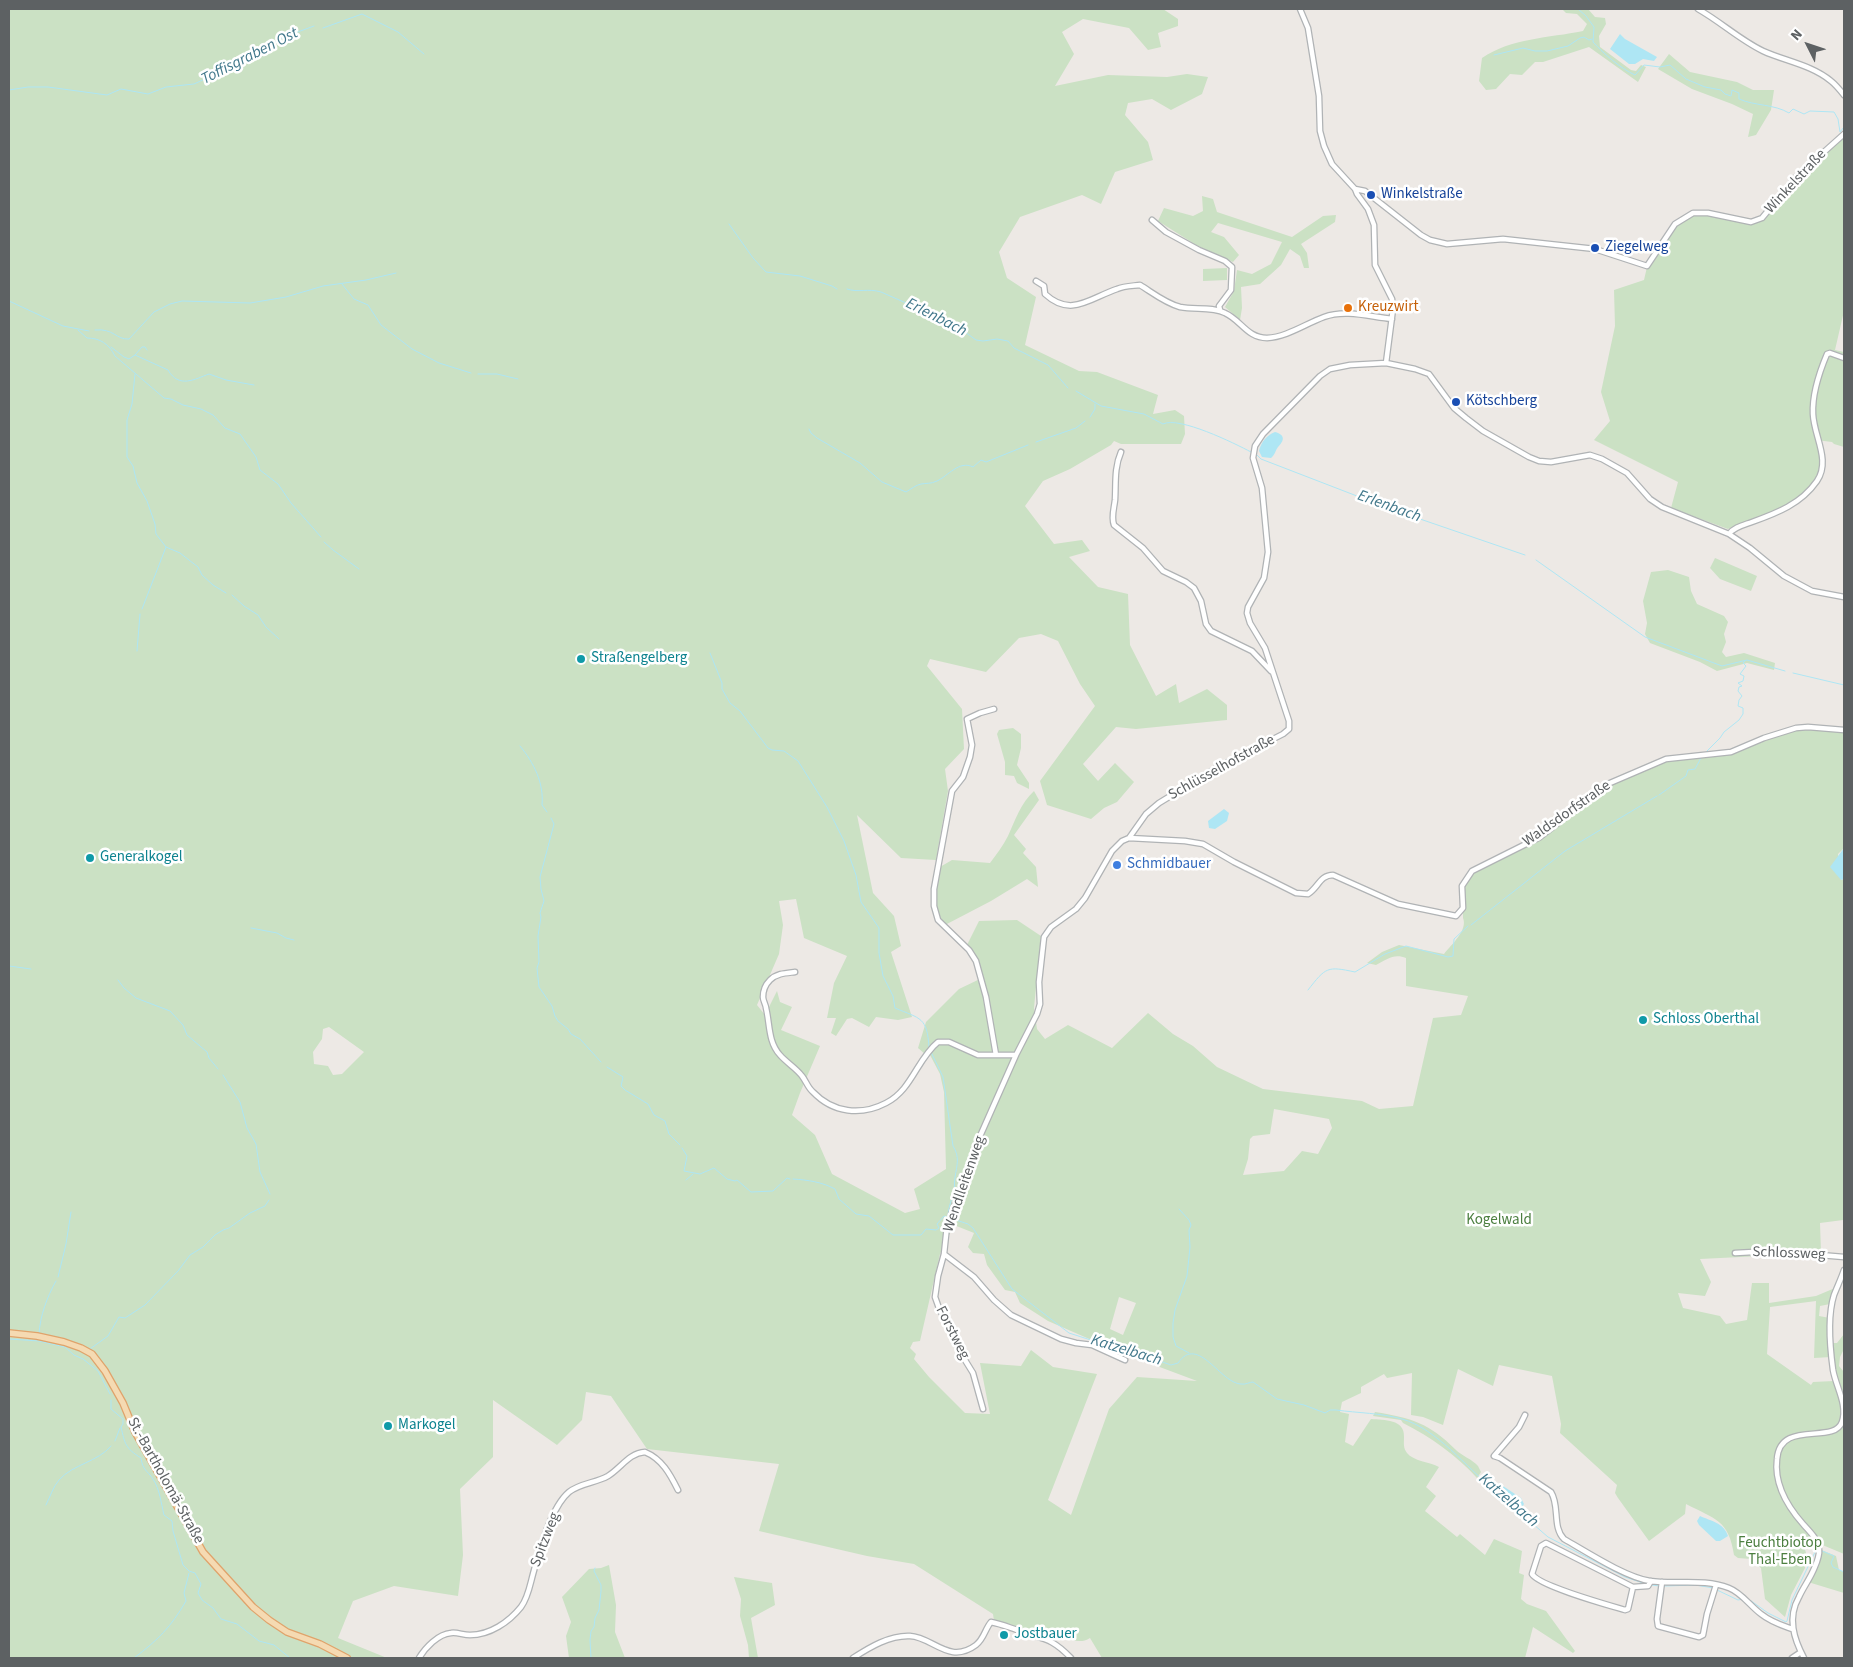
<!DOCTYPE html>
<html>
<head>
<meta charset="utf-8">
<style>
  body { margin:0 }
  #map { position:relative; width:1853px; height:1667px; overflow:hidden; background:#ede9e5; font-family:"Source Sans 3",sans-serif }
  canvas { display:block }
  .frame { position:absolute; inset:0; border:10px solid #5d6163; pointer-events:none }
  .north { position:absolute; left:1783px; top:20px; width:50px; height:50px; -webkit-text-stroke:4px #fff; paint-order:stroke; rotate:311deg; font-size:14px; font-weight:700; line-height:20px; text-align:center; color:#5d6163 }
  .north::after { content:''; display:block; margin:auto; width:18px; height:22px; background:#5d6163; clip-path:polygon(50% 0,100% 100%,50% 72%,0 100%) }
</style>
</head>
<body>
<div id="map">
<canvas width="1853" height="1667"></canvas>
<div class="frame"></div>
<div class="north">N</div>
</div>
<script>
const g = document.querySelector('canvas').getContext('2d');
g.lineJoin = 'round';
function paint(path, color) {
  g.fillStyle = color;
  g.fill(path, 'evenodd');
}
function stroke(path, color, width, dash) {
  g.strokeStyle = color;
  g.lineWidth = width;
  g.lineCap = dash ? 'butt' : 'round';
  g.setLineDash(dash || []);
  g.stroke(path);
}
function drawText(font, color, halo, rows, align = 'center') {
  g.font = font + ' "Source Sans 3",sans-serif';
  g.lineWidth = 5;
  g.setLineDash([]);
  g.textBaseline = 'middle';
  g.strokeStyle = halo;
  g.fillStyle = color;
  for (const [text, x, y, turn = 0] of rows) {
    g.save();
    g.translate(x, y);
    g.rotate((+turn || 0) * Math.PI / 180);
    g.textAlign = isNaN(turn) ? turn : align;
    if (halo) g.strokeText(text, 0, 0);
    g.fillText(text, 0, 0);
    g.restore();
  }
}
paint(new Path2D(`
  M9,9H1163L1178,19V26L1158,33L1161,47L1148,50L1129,28L1083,19L1062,32L1074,54L1055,86L1108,75L1167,77L1187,74L1208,77L1202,94L1171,110L1152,99L1128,103L1125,115L1148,142L1153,160L1115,172L1101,204L1082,195L1020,217L999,252L1007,278L1036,297L1025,345L1079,371L1097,372L1158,395L1153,414L1175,410L1184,416L1185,434L1181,444H1121L1114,441L1111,445L1070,469L1043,481L1025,506L1054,544L1082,540L1090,551L1069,557L1098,587L1128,594L1130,645L1156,696L1176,684L1179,703L1207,689L1227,705V720L1136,729L1116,727L1083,764L1098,781L1115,763L1134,782L1117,802L1104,808L1091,819L1047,805L1040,781L1095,706L1080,684L1058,641L1041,634L1019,638L986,672L930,659L927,666L962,709L964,749L945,769L948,791L936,860L901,858L857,815L873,893L894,916L901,946L891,952L912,1017L898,1020L876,1017L869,1027L852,1018L847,1019L836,1036L831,1033L836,1018H827L834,983L847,956L804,938L796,899L779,901L783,925L779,954L757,1005L765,1015L777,991L780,1002L792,1007L781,1030L820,1046L800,1093L792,1115L815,1135L832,1174L905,1213L920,1209L914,1189L946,1169L944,1092L940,1074L930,1055L925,1054L918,1048L926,1022L959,989L982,978L975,956L967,945L979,921L1017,920L1041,936L1034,1008L1037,1029L1045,1039L1068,1025L1112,1048L1148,1013L1173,1034L1193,1046L1217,1067L1263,1089L1362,1101L1379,1109L1413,1106L1433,1018L1461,1015L1468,996L1406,986V958C1394,953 1386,960 1376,965L1367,963L1382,952L1399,945L1444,954C1452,944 1468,930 1463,918V886L1472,872L1530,844L1609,784L1666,760L1731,754L1796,729L1844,732V848L1838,854L1841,880L1844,879V1217L1843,1220L1820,1223L1821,1253L1700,1259L1711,1282L1705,1296L1678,1293L1683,1308L1720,1316L1726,1324L1747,1320L1752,1283H1769V1303L1816,1296L1835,1288L1830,1304L1820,1306L1819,1316L1830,1318L1831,1357L1814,1358L1816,1301L1770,1307L1767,1354L1811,1385L1813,1382L1834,1381L1844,1406V1554L1801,1536L1806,1553L1805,1568L1791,1595L1785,1617L1765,1599L1761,1568L1751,1559L1738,1558L1734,1555C1729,1520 1715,1519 1686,1504L1685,1514L1649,1541L1618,1498L1615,1493L1617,1485L1560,1433L1561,1424L1552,1376L1499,1365L1493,1386L1458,1369L1443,1425L1423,1417L1411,1415L1412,1373L1387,1378L1384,1374L1361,1387V1393L1342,1402L1340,1412L1349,1414L1345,1442L1353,1446L1371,1419C1384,1420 1405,1419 1404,1437C1404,1443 1403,1448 1407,1453C1413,1461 1430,1462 1439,1467L1426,1487L1436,1496L1425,1511L1457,1537L1460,1534L1485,1555L1494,1539L1522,1551L1519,1573L1524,1575L1521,1599L1527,1604L1546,1611L1575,1651L1573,1653L1533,1627L1525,1658H1102L1090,1638C1074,1648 1062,1631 1047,1628C1039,1626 1032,1630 1024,1630C1015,1630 1003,1624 994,1621L993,1614L914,1564L867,1556L759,1531L779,1464L647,1449L611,1396L586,1392L582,1420L557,1445L493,1400V1457L460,1489L463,1555L458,1596L394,1586L353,1601L338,1638L387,1658H9ZM329,1027L364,1052L342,1074L333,1075L328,1066L314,1064L313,1052L322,1039L323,1029ZM1274,1109L1329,1119L1332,1128L1318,1154L1302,1151L1284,1171L1243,1175L1248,1159L1250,1139L1253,1136L1270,1134ZM954,1225L974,1233L968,1247L973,1253L984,1254L987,1265L1005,1290L1015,1292L1020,1303L1048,1321L1117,1351L1197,1381L1137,1377L1109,1409L1071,1515L1048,1500L1097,1374L1053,1367L1031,1350L1021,1366L980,1363L990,1414L965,1413L929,1377L914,1359L916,1354L910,1348L913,1342L920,1341L940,1254ZM1119,1297L1136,1303L1123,1335L1110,1329Z
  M1562,9H1588L1595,17L1605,18L1606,24L1599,36L1600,47L1631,70L1636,71L1641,65L1646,67L1638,82L1589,47L1543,62H1535L1522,75L1510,74L1496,89L1486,90L1479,81L1482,58C1511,38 1549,38 1583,31L1587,24L1577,14L1566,13Z
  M1669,54L1690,72L1737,82L1753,90H1774L1771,110L1756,135L1748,137L1753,114L1732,104L1692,89L1658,69Z
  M1844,136V311L1835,350L1844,352V447L1834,444L1832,442L1816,440C1818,448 1821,455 1820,463C1816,502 1758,517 1728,529L1671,508L1678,482L1594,440L1610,421L1601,392L1615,326L1614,290L1644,280L1647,267L1652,264L1678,224L1692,216L1707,214L1747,224L1760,221L1801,176Z
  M1202,196L1213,199L1217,212L1292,237L1323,216L1336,215L1335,222L1301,244L1307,253L1309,268H1304L1300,256L1290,249L1281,265L1260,284L1241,287L1242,308L1240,320L1225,307L1234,291L1237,270L1252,274L1271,264L1282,242L1218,223L1211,232L1224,237L1239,255L1233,262L1196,245L1158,221L1164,208L1193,216L1203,211Z
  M1227,268V280L1203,281V269Z
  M1715,558L1757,576L1751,591L1720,579L1710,568Z
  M1668,570L1689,577L1691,591L1697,604L1724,616L1728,622L1724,634L1726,642L1722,652L1726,657L1744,653L1775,663L1774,670L1747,663L1717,671L1700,662L1650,643L1645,634L1647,623L1643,601L1651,572Z
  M1013,728L1021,734V748L1017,765L1029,783V789L1017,783L1014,776L1005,775V762L997,734L999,730Z
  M1034,791L1039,800L1014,835L1026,849L1023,853L1036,867L1038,887L1027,879L991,901L945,925C931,905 935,890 940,867L952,860L990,863C996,855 1003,846 1008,836C1015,820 1021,803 1034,791Z
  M1844,1334V1349L1840,1357L1839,1366L1844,1372V1403L1836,1376L1833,1343H1837Z
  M1375,1412C1412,1418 1429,1423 1456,1450C1461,1455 1473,1460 1478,1466C1479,1468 1480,1470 1481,1472L1477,1478C1456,1455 1431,1437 1403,1423L1401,1420L1373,1416Z
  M1819,1549L1836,1556L1839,1570L1844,1572V1593L1808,1582Z
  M609,1565L616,1605L615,1632L625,1658H569L566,1636L571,1622L562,1597L589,1569L601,1568Z
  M734,1577L772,1583L775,1605L751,1618L758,1658H749L748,1645L740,1616L741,1599Z`), '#cbe1c4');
paint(new Path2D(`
  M1620,34L1625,39L1657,57L1654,61L1643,59L1635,64H1629L1610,49Z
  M1275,432C1286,435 1284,441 1278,447C1275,451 1275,455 1271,458L1262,457L1259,451C1261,442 1267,435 1275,432Z
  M1224,809L1229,813L1227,821L1215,829L1209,828L1208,821Z
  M1844,848V879L1841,880L1830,867Z
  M1497,1484H1500L1521,1498L1524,1504L1520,1510L1515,1512L1491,1494V1492L1494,1490Z
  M1700,1516C1711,1521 1724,1523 1728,1536L1720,1541H1716L1699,1525L1697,1521Z`), '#aee6f4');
stroke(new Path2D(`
  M1578,9L1586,16L1594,27L1593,42C1604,54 1620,68 1635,75L1644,65L1660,67L1670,65L1686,79L1705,87L1721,90L1725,94L1731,96L1732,90L1739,93V99C1755,106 1774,104 1789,113L1793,109L1804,114L1810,111L1834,112L1838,119L1840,132L1844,127
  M323,28L362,14L398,32L424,54
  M1494,55L1523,48L1535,51H1547L1568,46L1580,38L1584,37L1589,40L1592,39
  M9,90L28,87H48L107,95L121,89L148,94L166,87L194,84L222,71L284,37L314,26
  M729,224L753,258L766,272L800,276L832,286L837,289
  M342,284L354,299L368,305L381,325L412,349L439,363L471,373
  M847,289C858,293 868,288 881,292L954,324L976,340L983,341L997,339L1008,341L1014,348L1048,365L1068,388
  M9,301L63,326L89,331
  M78,330L87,338C100,338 109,344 115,356L164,398L171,399L183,405L201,409L213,415L225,428L240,434L256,457L260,470L278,484L291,503L321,537
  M95,330C114,328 116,340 129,339L154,312L170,304L182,301L250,303L286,297L323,286L366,280L396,273
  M111,347L124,357L129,359L135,355L168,370C179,389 195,379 209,374L226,380L254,385
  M135,355L142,347H145L147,350
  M135,374L132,404L127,420V457L133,466L137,483L147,501L155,524L156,534L166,547L180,553L198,567L202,575L213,585L226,593
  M478,374H497L518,379
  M1076,391L1101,406L1144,414L1163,424C1179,416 1234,443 1251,452
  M1090,417L1095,409V404
  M809,429L811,433L817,438L860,463L882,482L906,492C911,489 916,485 921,484C926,483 931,484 937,481C948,476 959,460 973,467L981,460L986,462L1028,445
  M1036,442L1076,428L1085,421
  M1256,454L1261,459L1388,508L1525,555
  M324,542L333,550L359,569
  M1536,560L1645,637L1722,666L1747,660L1785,671
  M232,595L244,606L258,615L266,627L279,639
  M142,609L166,547
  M137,651L140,614
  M710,653L722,683V689L730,703L740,711L768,748L772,750L784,751L798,761L827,807L844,841L856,875L861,902L879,928V953L883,976L893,996L895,1008C921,1019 927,1017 929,1047
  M1793,673L1844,685
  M520,746C534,763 544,783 542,805L547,812
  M1706,752L1720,738L1724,732L1739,720L1743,714V708L1738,706L1739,700L1742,696L1738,691L1739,687L1742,686L1738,683L1743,681L1744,676L1740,674L1746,666L1743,663L1745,661
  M1659,795L1686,776L1688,770L1695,769L1701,758
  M551,818L554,824L540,877L541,889L544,901L540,913L541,917L538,936L539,962L537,968L539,987L552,1006L555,1016L558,1021L568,1029L571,1034L580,1039L601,1062
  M1471,925L1565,851L1657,796
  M251,928L277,933L286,938L294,940
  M9,966L31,969
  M118,980L124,988L136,998L170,1011L183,1025L187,1035L207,1052L209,1058L218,1069
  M1308,990C1326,967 1327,966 1355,972L1385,954L1406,946L1448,957L1453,956L1454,939L1468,926
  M931,1052L943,1077L953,1146C960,1157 957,1165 955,1177C954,1182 955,1188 954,1193C951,1201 948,1208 948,1217
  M607,1067L623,1077L621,1086L625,1090L648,1104L654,1115L665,1121L669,1134L680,1145
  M223,1075L240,1102L247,1128L256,1144L260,1172L270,1194
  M682,1148L687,1156L684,1171L700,1174L714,1168L727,1179L735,1181L737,1180L751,1192L773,1191L787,1178L790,1179
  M793,1179C808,1180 822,1182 835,1189L839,1199L856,1214L869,1216L893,1235H921L926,1229L936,1230L939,1228L937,1224L944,1216L968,1224L973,1228L1012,1289L1069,1333L1125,1351L1140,1354L1171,1365L1178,1363C1198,1334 1220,1383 1241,1384C1245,1385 1250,1382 1253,1382L1277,1399L1304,1405L1325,1413L1330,1410H1336C1358,1413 1381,1413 1402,1419C1437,1429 1466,1467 1494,1490
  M686,1180L693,1174
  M1179,1209L1189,1220L1191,1225L1189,1230L1190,1247L1187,1276L1175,1310L1173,1323V1337L1176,1346L1189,1353
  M58,1277L66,1244L71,1212
  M39,1334C40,1316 47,1297 56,1281
  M9,1339L39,1341L65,1347L74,1355L83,1359L98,1371L110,1394
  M90,1349L108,1336L119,1317L125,1318L145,1305L178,1271L190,1255L203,1247L215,1235L223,1230L229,1228L250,1213L265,1206L269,1200
  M111,1400V1409L123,1419V1424L121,1427C125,1444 125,1448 141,1458C143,1471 147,1470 153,1479C160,1490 161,1503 164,1515L172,1521L173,1531L183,1565L189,1571L195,1573L201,1584L198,1593L202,1600L213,1608L221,1619L237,1624L259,1641L274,1645L290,1658
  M115,1441L120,1428
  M46,1505C50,1497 53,1487 59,1480C73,1464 98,1462 111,1446
  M1518,1511L1548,1537L1625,1577L1646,1584
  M1820,1550L1834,1556L1831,1563L1833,1567L1844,1572
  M1652,1585L1659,1586
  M1665,1586L1695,1585L1714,1588
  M1717,1590L1738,1600L1743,1599
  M1747,1598L1768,1613L1786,1622L1787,1621L1792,1600L1816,1550
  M134,1658C158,1640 171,1627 186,1601L184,1593L189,1573
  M591,1658L590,1640L591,1631L594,1627L595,1618L599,1610L601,1591V1585L594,1571L595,1568`), '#aee6f4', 1);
const minor = new Path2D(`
  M1300,9L1308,28L1319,96L1320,131L1324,146L1332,164L1355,189L1365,191L1421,235L1430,240L1447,244L1503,239L1595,249L1647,266L1675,224L1693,213H1708L1751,222L1762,218L1796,177L1844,134
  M1698,9C1721,22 1740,40 1763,51C1785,61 1812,65 1831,81C1836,85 1840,90 1844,95
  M1355,189L1357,194L1368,209L1374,225L1375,265L1392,299L1393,309L1386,363
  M1152,220L1166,232L1199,250L1225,261L1232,267L1231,290L1219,306L1220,310
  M1036,281L1044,286L1045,294C1071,318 1090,298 1117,289C1124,286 1132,286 1140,285C1153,293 1165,303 1180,307C1195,310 1212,306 1225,313C1241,320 1247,338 1267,338C1287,337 1305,324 1324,317C1346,309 1370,317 1392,319
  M1121,452C1114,468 1116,484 1115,500C1114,509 1111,517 1114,525L1143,548L1163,571L1186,582L1194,588L1201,601L1206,624L1211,631L1252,651L1271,671
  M1729,534C1734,527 1744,525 1752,522C1777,513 1801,504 1817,481C1831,460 1814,437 1813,414C1812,394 1819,373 1827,354L1830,353L1844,358
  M994,709L980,713L967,719L972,745L970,757L963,777L952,791L934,889V906L938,920L969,950L976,961L986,997L996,1055
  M1129,838L1146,814L1159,803L1218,767L1283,734L1289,729V721L1265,648L1250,623L1247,613L1248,607L1264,578L1268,552L1262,488L1253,458L1255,446L1263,434L1320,376L1330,369L1350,365L1386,363L1415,369L1429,374L1454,408L1466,418L1483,431L1529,457L1539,461L1551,462L1590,455L1602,459L1627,473L1650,499L1662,507L1729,534L1750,548L1784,576L1812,591L1844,597
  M795,972C787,973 777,973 770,980C766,984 763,991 763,997C763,1001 766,1005 766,1008C770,1024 768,1042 780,1055C787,1063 796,1068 802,1076C806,1081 808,1088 813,1092C833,1113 861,1116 886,1103C912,1090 917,1059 938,1042H949L978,1055H1016
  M1735,1253L1772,1251L1844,1257
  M944,1254L974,1277L994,1300L1011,1315L1061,1339L1076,1343L1092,1345L1125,1360
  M983,1409L973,1373L960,1352L951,1326L940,1311L935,1297L938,1276L944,1254L947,1226L977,1143L1016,1055L1037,1014L1040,1004L1039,982L1044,937L1051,927L1076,909L1085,898L1112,851L1122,841L1129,838L1185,841L1203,844L1234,862L1296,893L1308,894C1318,888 1320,875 1333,875L1398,904L1456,916L1463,908L1462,886L1472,871L1540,837L1610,783L1666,759L1731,752L1764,738L1796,728L1808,727L1844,730
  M1525,1415L1519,1427L1494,1456L1500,1458L1551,1492C1560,1506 1552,1527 1564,1539C1587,1552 1625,1577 1650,1581C1676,1585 1703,1578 1729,1588C1742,1593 1750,1606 1761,1614C1771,1622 1781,1625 1792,1629
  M1662,1582L1657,1619L1658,1626L1699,1637L1703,1635L1707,1614L1716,1585
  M1633,1587L1628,1609L1625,1610C1608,1605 1539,1586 1532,1574L1541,1546L1546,1543L1633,1587L1648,1586L1651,1581
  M419,1658C425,1648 438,1634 451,1633C457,1632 463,1635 470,1635C490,1635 509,1622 521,1607C528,1598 530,1585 533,1574C539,1551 551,1507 569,1492C580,1483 596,1483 608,1476C621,1468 629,1453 645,1452C662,1459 670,1474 678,1490
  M853,1658C870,1647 890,1635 910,1636C933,1637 949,1665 976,1645C984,1639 985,1629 991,1622C1001,1624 1008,1627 1017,1630C1043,1640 1050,1636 1071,1658
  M1792,1658L1801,1652
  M1804,1658C1794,1639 1787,1618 1799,1597C1803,1588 1809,1580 1813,1571C1816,1564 1820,1557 1819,1549C1818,1539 1810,1532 1803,1524C1787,1506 1774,1484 1777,1459C1780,1419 1834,1445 1842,1422C1848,1405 1836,1387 1833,1370C1830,1348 1827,1317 1834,1295C1837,1287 1841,1279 1844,1270`);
const major = new Path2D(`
  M9,1333L37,1336L64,1342L81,1348L92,1354L105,1371L123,1403L135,1432L203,1552L253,1607L269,1620L287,1632L320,1644L347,1658`);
stroke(minor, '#b0b3b5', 7);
stroke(major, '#e0a36b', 8);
stroke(minor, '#fff', 4.5);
stroke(major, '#f5dab2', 5.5);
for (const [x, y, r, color] of [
  [1371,195,5,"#1a4fb4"],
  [1595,248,5,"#1a4fb4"],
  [1348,308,5,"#e8710a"],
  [1456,402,5,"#1a4fb4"],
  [581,659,5,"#0f9aa8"],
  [90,858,5,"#0f9aa8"],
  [1117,865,5,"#3f7fe0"],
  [1643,1020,5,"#0f9aa8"],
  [388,1426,5,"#0f9aa8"],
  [1004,1635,5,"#0f9aa8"]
]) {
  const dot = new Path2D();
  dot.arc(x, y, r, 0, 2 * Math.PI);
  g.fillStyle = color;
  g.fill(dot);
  stroke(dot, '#fff', 2);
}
drawText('15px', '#5d6163', '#fff', [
  ["Winkelstraße",1796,182,-47],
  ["Schlüsselhofstraße",1222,768,-29],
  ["Waldsdorfstraße",1567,814,-35],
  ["Wendlleitenweg",965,1184,-71],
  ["Schlossweg",1789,1254,2],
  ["Forstweg",952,1333,63],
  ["St.-Bartholomä-Straße",165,1481,61],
  ["Spitzweg",546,1540,-69]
]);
drawText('15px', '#164399', '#fff', [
  ["Winkelstraße",1381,195],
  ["Ziegelweg",1605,248],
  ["Kötschberg",1466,402]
], 'left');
drawText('15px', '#c56008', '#fff', [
  ["Kreuzwirt",1358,308]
], 'left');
drawText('15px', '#0d838f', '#fff', [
  ["Straßengelberg",591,659],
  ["Generalkogel",100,858],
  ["Schloss Oberthal",1653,1020],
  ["Markogel",398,1426],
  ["Jostbauer",1014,1635]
], 'left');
drawText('15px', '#366cbe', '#fff', [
  ["Schmidbauer",1127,865]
], 'left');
drawText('15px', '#4c7f40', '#fff', [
  ["Kogelwald",1499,1221],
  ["Feuchtbiotop",1780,1544],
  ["Thal-Eben",1780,1561]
]);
drawText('italic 16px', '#42788b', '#fff', [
  ["Toffisgraben Ost",250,57,-27],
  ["Erlenbach",936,318,27],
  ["Erlenbach",1389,507,20],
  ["Katzelbach",1126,1351,17],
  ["Katzelbach",1508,1501,41]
]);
</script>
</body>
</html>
